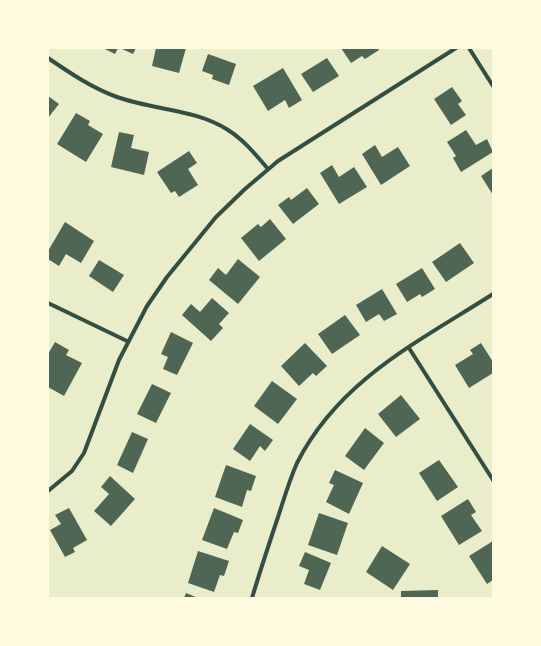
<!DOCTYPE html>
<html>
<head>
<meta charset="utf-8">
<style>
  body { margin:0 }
  #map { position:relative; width:541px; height:646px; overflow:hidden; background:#e9edc9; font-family:Barlow,sans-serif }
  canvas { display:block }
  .frame { position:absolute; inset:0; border:49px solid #fefae0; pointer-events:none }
</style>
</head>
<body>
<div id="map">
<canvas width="541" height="646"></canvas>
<div class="frame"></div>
</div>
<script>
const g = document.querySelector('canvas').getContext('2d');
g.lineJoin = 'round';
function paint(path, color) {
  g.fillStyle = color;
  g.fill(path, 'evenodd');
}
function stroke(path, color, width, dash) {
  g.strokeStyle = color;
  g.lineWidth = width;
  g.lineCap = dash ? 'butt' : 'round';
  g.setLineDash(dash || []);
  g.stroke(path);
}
paint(new Path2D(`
  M103,48H118L115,54Z
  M120,48H136L133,54Z
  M156,48H186L179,73L152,66Z
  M341,48H378L379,50L365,59L362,56L351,63Z
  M208,54L236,64L229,85L212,79L213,75L202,71Z
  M327,58L339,76L313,92L301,74Z
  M283,68L302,100L289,108L285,100L268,111L253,86Z
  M452,87L462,101L458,104L466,115L451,125L434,99Z
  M48,96L59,104L48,118Z
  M76,113L90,121L88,125L103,134L86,162L57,144Z
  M466,130L476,145L487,139L493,152L461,172L453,158L456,156L447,142Z
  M119,132L134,135L131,148L149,152L144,175L111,167Z
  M375,145L382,157L398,147L410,166L381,185L362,154Z
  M189,151L197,163L188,169L198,185L179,197L175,191L171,193L157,172Z
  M332,165L339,177L354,167L367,187L339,204L320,173Z
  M493,168V195L481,176Z
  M307,188L319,204L293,224L278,205L289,197L291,200Z
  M270,219L286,239L259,261L241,238L258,224L261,227Z
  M65,222L94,241L81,263L66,254L59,266L48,259V251Z
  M460,243L474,263L446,282L432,262Z
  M238,259L260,277L238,304L209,280L218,268L226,275Z
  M99,260L124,275L113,292L89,276Z
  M422,268L435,289L422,297L420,294L407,302L396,284Z
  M382,289L397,314L384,321L379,314L366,322L356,305Z
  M212,298L229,313L219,324L223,328L211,341L182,315L191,304L200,312Z
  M345,315L360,335L332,354L318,334Z
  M171,332L193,343L177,375L163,369L168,357L161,354Z
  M55,342L69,350L66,355L82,363L64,396L48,387V354Z
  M305,343L327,366L316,376L313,373L299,386L281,366Z
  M481,343L493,362V373L469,388L455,365L473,354L470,350Z
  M272,381L297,399L278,424L254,406Z
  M152,384L171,393L156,423L137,414Z
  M401,395L420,419L396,437L378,414Z
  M250,424L273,440L265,451L260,446L250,461L233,449Z
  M365,428L384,443L364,470L345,456Z
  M132,432L148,439L133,473L117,465Z
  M439,460L458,487L437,501L419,473Z
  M226,465L256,476L251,491L247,490L242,507L215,497Z
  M335,470L363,483L349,514L326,502L334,485L329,483Z
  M110,476L135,499L111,526L94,511L109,494L101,487Z
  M468,499L476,512L471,515L482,531L459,545L441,516Z
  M69,508L87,540L73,548L75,552L65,557L50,530L61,524L55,515Z
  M214,508L243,520L238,533L234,532L227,549L202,540Z
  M319,513L348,523L337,555L308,545Z
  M493,541V580L487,584L469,556Z
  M382,546L410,564L393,590L366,572Z
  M198,551L229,561L224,576L220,575L214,592L188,583Z
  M305,552L331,563L320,590L304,584L309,570L299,566Z
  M438,590V598H401V591Z
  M186,593L198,598H184Z`), '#4f6655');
stroke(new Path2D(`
  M469,48L493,86
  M48,58C70,73 92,88 117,97C153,110 196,109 228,130C244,140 256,155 268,169
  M48,303L127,341
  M409,348L493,480
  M48,491L72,471L84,453L119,360L147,306L167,277L216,217L245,189L278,161L456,48
  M252,598C260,571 269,544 278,517C284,499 289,481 297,463C339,380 418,342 493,294`), '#344e41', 4);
</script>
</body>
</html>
